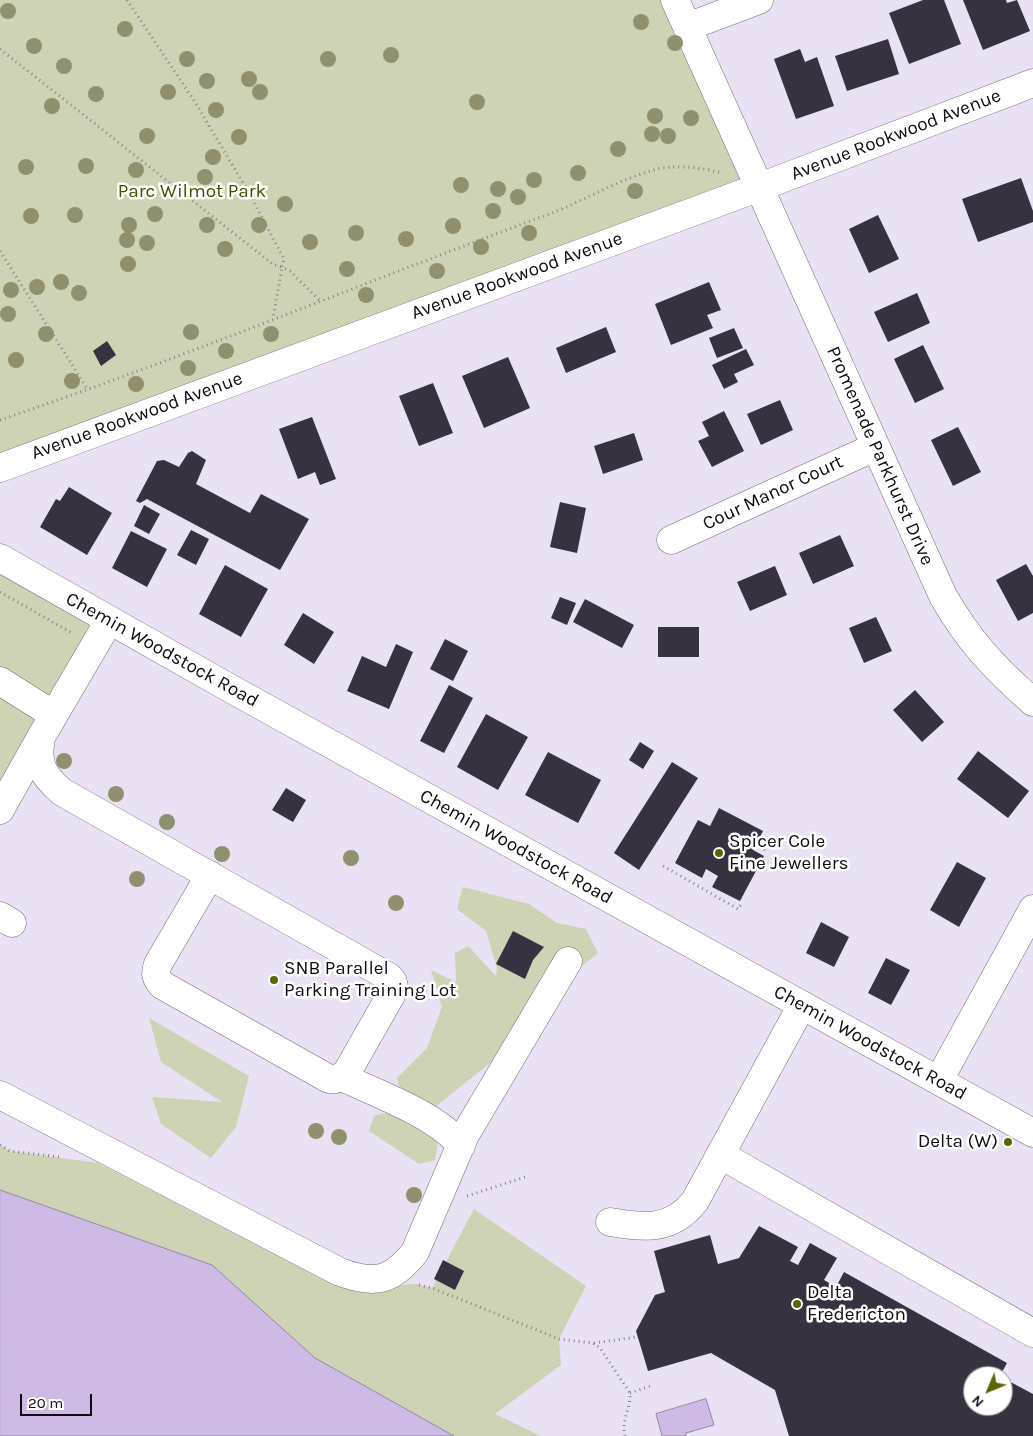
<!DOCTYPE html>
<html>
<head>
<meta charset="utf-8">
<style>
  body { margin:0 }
  #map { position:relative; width:1033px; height:1436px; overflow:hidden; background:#eae1f4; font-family:Karla,sans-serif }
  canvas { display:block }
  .north { position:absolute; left:963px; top:1366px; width:50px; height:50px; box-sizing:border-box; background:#fff; border:1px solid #9f9da0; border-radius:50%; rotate:225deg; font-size:14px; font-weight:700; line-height:20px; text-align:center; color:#0e0b11 }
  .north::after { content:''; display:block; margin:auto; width:18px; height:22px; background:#5d6606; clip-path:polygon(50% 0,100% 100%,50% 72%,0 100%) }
  .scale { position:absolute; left:20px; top:1394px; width:72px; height:22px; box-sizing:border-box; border:2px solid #0e0b11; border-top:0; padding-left:6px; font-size:15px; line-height:18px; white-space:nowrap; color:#0e0b11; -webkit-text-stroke:4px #fff; paint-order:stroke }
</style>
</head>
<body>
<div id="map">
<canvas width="1033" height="1436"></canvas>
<div class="north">N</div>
<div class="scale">20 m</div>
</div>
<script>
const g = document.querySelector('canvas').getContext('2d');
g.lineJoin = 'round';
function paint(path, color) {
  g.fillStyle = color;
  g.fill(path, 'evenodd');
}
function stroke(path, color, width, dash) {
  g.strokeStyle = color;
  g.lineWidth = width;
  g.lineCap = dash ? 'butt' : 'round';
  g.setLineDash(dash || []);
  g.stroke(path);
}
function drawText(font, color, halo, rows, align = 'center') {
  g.font = font + ' Karla,sans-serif';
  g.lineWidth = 5;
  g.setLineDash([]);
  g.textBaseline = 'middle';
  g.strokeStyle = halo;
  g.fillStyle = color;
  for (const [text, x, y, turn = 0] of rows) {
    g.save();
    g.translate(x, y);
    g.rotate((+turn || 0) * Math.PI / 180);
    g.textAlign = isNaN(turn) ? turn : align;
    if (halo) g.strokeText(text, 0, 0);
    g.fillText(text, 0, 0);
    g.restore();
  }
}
paint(new Path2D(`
  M0,0H675L760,187L0,468Z
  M0,558L109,621L0,810Z
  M463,887L529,904L557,923L586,929L598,953L573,973L522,1038L436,1106L400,1091L397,1078L427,1048L442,1007L431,970L456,982L455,953L468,946L496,976L497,968L486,931L457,909Z
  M149,1018L249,1076L236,1127L211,1158L161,1124L152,1097L222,1102L161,1062Z
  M389,1112L438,1141L435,1160L419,1164L369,1131L374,1116Z
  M0,1145L10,1151L98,1163L323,1279L356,1291L383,1292L400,1285L416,1284L432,1288L474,1209L586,1286L559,1339L561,1365L495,1414L541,1436H454L315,1358L212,1265L0,1190Z`), '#ced3b6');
const water = new Path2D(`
  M0,1190L212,1265L315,1358L454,1436H0Z
  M706,1399L714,1425L686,1433V1436H662L656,1414Z`);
paint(water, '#cebae4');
stroke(water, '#9486a5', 1);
paint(new Path2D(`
  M923,0H944L961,44L909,64L889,13Z
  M963,0H1006L1007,3L1017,0L1030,31L983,50Z
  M888,39L899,74L847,91L835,56Z
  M800,49L805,62L817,57L834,106L796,119L774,59Z
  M1021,178L1033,211V222L978,242L962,199Z
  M878,215L899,259L869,273L849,229Z
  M709,282L721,310L707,315L713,328L671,345L655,304Z
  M917,293L930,323L888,342L874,312Z
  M606,327L616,352L566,373L556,348Z
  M734,328L743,348L717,358L709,338Z
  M107,341L116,355L101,366L93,351Z
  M923,345L944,389L915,403L894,359Z
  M746,349L754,365L734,374L738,382L724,389L712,365Z
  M508,357L530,408L484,428L462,376Z
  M433,383L453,433L419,446L399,396Z
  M780,400L793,430L761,445L747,414Z
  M724,411L744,451L712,467L698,441L709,436L702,422Z
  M312,417L336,479L320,485L315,472L298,479L279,429Z
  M958,427L981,472L953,486L931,440Z
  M634,433L643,460L603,474L594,446Z
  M192,451L206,460L196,484L250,513L261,494L309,519L280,570L147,499L140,503L136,501L157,461L164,460L179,467L188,453Z
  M69,487L112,513L87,555L40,527L56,499L60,501Z
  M560,502L586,508L577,553L550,547Z
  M144,505L160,514L149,534L134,526Z
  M191,530L209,539L196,565L177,555Z
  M131,531L167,549L147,587L112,568Z
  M840,535L854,566L813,584L799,553Z
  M1026,564L1033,576V613L1018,621L996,580Z
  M225,565L268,589L241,637L199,614Z
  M775,566L787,595L750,611L737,582Z
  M560,597L576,603L567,625L551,618Z
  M585,599L634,625L622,648L573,622Z
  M303,613L334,632L314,664L284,645Z
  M876,617L892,651L864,663L849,628Z
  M658,627H699V657H658Z
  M445,639L468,651L453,681L430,669Z
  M396,644L413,652L389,709L347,691L362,656L386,667Z
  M449,685L473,698L444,753L420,741Z
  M915,690L944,722L922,742L893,710Z
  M486,714L528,737L498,790L457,767Z
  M640,742L654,751L643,769L629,760Z
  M978,751L1029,791L1008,818L957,779Z
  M548,752L601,780L578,823L525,795Z
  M672,762L698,778L639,870L614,853Z
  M286,788L306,800L293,822L272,810Z
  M719,808L763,831L753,850L764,856L740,901L712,887L718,876L706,869L702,878L675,863L698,820L710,826Z
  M957,862L986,878L959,927L930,910Z
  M821,922L849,937L834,967L806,953Z
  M513,931L544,947L533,960L525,979L496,964Z
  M886,958L910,970L891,1005L868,993Z
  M759,1226L798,1247L790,1261L798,1265L810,1243L837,1258L824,1280L836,1287L844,1272L1007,1363L1000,1376H973V1406H1003V1378L1033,1394V1436H789L775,1390L711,1353L648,1371L636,1331L655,1295L665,1292L654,1251L710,1235L718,1264L739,1258Z
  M443,1260L464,1271L455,1290L434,1279Z`), '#383140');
const minor = new Path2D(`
  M675,0L943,596C968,640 995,669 1033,702
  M687,27L759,0
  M0,468L760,187L1033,83
  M671,540L875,447
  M109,621L41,737C36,763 42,775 62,792L389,977L393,982L391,995L346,1074L336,1079H329L162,985C155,977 155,973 158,964L210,875
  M0,681L54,715
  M0,810L40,739
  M0,916L12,923
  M342,1077C377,1094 438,1115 461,1146
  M939,1080L1033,909
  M0,1095L340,1272C375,1285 392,1281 415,1252L465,1135L568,961
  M721,1155L1033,1333
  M610,1222C644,1228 672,1231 695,1201L802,1005`);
const major = new Path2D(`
  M0,558L226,686L1033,1133`);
stroke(minor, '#756d7d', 29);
stroke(major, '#756d7d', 29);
stroke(new Path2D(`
  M127,0L195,102L250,195L284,259L282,267L290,271L320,301
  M0,49L274,265L282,267L273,319
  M0,251L88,390
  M0,420C184,358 364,282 547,215C581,202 614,182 650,171C672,164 700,167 722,173
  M0,592L72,633
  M755,845L765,850
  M663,866L738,909L742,903
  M0,1145L10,1151L61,1157
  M467,1196L525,1177
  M419,1285L432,1288L559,1339L593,1343L600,1348L630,1393C631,1409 621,1419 625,1436
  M594,1343L637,1337
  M630,1393L651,1386`), '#88818f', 3, [1, 4]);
stroke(minor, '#fff', 28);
stroke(major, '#fff', 28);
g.fillStyle = '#90906e';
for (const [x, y] of [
  [8,11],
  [641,22],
  [125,29],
  [675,43],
  [34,46],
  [391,55],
  [187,59],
  [328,59],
  [64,66],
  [249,79],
  [207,81],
  [168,92],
  [260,92],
  [96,94],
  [477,102],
  [52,106],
  [216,110],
  [655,116],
  [691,118],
  [652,134],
  [147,136],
  [668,136],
  [239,137],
  [618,149],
  [213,157],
  [86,166],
  [26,167],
  [136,170],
  [578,173],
  [205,177],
  [534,180],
  [461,185],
  [498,189],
  [635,191],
  [518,197],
  [285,204],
  [493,211],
  [155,214],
  [75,215],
  [31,216],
  [129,225],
  [207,225],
  [259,225],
  [453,226],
  [356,233],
  [529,233],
  [406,239],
  [127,240],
  [310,242],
  [147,243],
  [481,247],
  [225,249],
  [128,264],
  [347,269],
  [437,271],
  [61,282],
  [37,287],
  [11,290],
  [79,293],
  [366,295],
  [8,314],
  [191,332],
  [46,334],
  [271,334],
  [226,351],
  [16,360],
  [188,368],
  [72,381],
  [136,384],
  [64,761],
  [116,794],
  [167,822],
  [222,854],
  [351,858],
  [137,879],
  [396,903],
  [316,1131],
  [339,1137],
  [414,1195]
]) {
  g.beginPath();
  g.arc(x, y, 8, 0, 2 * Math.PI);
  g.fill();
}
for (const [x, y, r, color] of [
  [719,853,5,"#5d6606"],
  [274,980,5,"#5d6606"],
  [1008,1142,5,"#5d6606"],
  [797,1304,5,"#5d6606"]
]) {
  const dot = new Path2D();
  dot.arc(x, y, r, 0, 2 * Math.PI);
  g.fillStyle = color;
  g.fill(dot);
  stroke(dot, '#fff', 2);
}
drawText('19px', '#0e0b11', '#fff', [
  ["Avenue Rookwood Avenue",896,135,-21],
  ["Avenue Rookwood Avenue",517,276,-20],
  ["Avenue Rookwood Avenue",137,416,-20],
  ["Promenade Parkhurst Drive",880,456,66],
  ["Cour Manor Court",773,493,-25],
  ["Chemin Woodstock Road",162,650,29],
  ["Chemin Woodstock Road",516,847,29],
  ["Chemin Woodstock Road",870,1043,29]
]);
drawText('19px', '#464d00', '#fff', [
  ["Parc Wilmot Park",192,192]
]);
drawText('19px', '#0e0b11', '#fff', [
  ["Spicer Cole",729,842],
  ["Fine Jewellers",729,864],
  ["SNB Parallel",284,969],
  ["Parking Training Lot",284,991],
  ["Delta (W)",998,1142,"right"],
  ["Delta",807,1293],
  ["Fredericton",807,1315]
], 'left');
</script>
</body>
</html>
